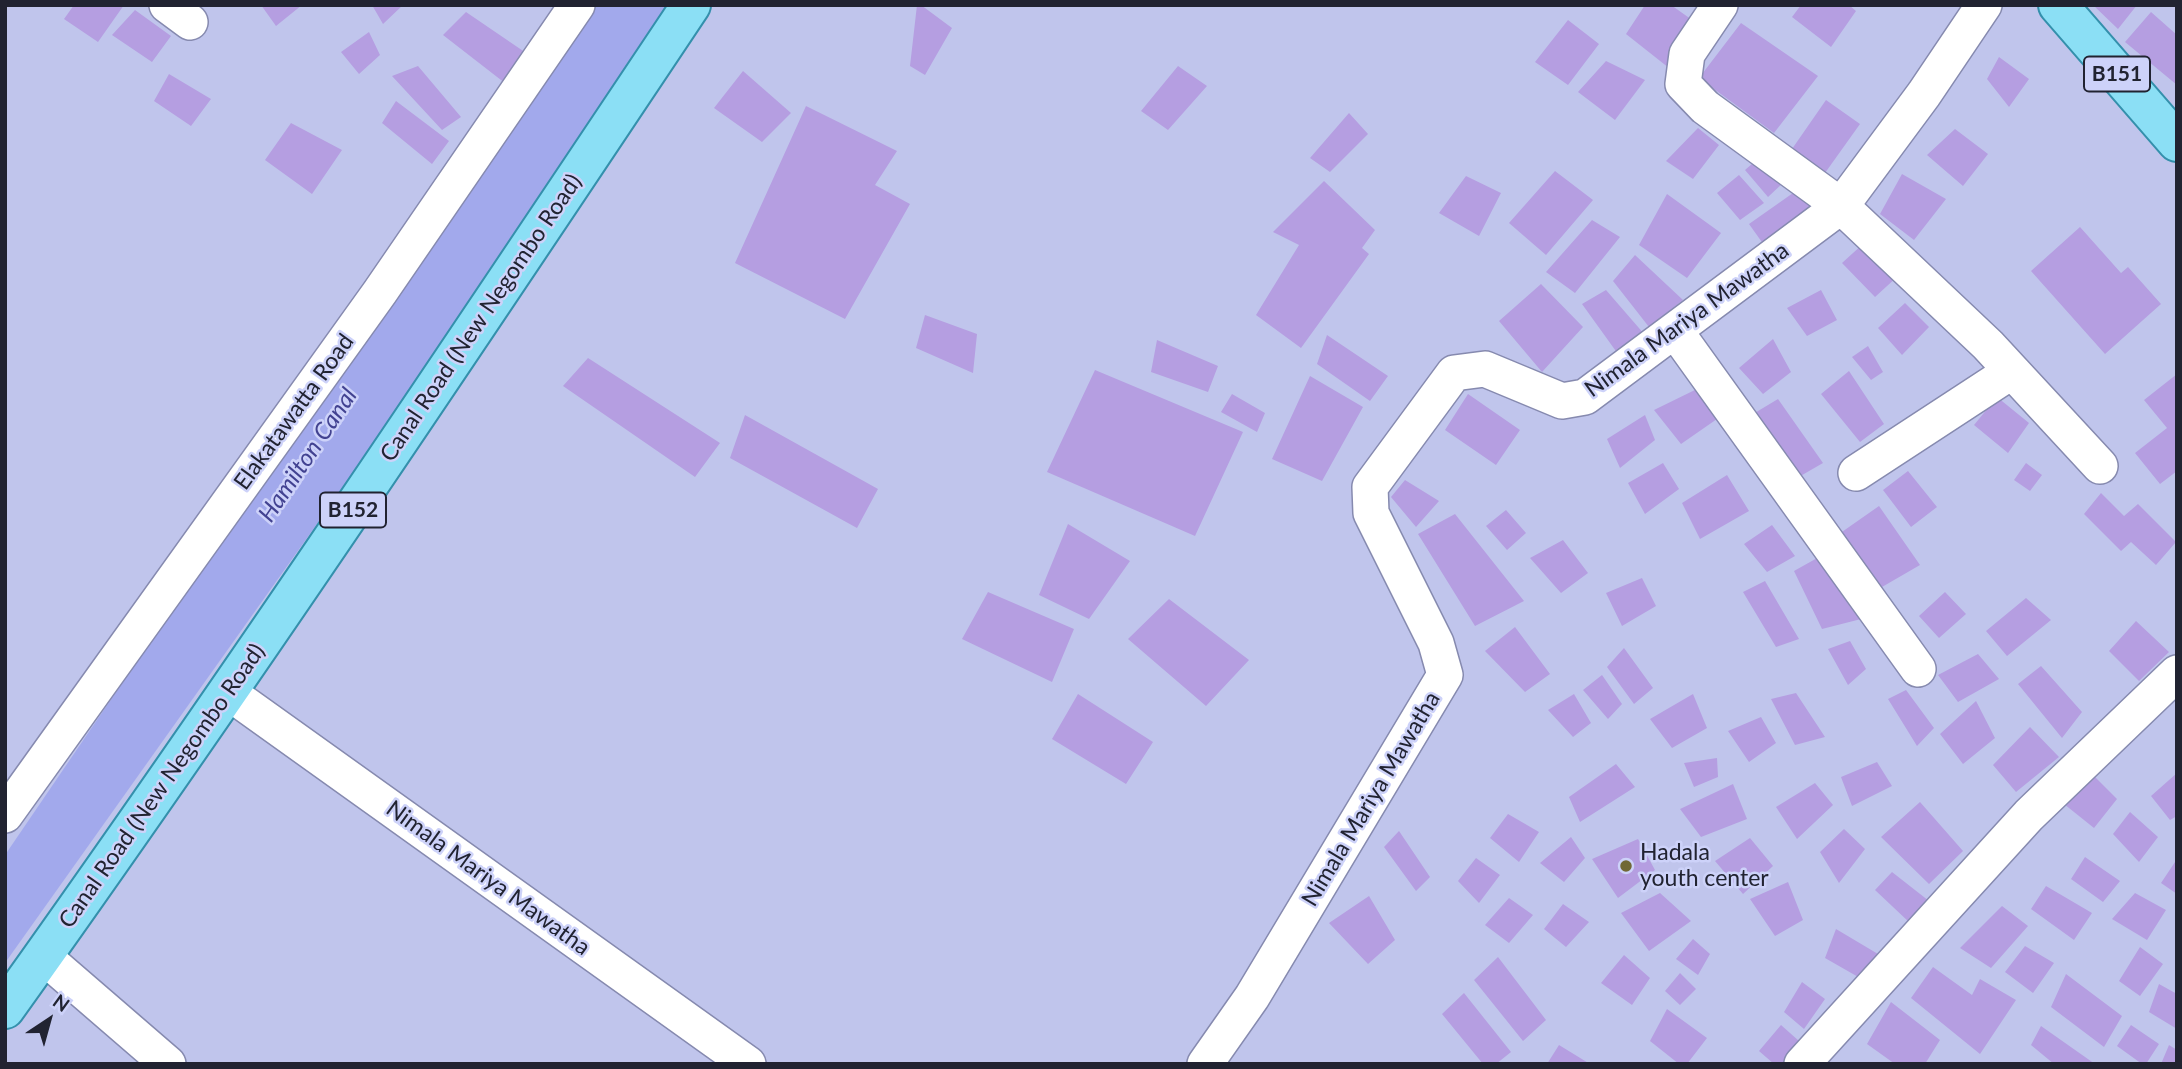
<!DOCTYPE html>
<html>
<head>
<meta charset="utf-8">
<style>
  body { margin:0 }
  #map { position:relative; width:2182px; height:1069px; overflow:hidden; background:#c0c5ec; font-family:Lato,sans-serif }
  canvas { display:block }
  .frame { position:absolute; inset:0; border:7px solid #212331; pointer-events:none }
  .north { position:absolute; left:14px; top:985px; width:70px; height:70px; -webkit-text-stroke:5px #cdd2f9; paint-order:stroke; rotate:36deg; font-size:19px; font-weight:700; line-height:28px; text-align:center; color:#212331 }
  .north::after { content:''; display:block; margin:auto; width:24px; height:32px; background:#212331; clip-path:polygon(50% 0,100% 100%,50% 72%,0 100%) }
</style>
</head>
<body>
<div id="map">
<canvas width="2182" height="1069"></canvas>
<div class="frame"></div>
<div class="north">N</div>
</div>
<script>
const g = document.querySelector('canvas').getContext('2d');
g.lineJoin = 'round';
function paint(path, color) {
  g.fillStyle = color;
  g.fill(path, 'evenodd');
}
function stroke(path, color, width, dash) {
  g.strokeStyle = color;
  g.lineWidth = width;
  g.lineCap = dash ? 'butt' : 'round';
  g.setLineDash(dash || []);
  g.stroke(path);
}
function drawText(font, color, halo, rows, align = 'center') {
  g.font = font + ' Lato,sans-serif';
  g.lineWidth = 5;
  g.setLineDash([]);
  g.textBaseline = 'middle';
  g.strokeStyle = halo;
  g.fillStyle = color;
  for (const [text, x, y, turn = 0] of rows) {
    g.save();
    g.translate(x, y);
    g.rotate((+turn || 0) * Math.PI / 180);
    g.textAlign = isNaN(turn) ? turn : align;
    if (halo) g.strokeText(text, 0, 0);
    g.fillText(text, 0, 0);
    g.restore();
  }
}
paint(new Path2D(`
  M584,5H678L349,479L5,963V855Z`), '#a2a9ec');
paint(new Path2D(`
  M74,5H124L98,42L64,19Z
  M261,5H302L276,26Z
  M372,5H403L383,24Z
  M917,5H921L952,28L925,75L910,66Z
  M1645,5H1671L1695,22L1669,68L1626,34Z
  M1801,5H1849L1856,11L1831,47L1792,17Z
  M2093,5H2137L2118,29Z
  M135,10L171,36L152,62L112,35Z
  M466,12L532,57L510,87L443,35Z
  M2151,12L2177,35V85L2125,42Z
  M1568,20L1599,44L1568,85L1535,62Z
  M1741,23L1818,76L1774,133L1699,78Z
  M369,32L380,55L359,74L341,52Z
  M1999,57L2029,79L2009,107L1987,79Z
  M1606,61L1645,80L1615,120L1578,92Z
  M418,66L461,117L442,130L392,76Z
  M1178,66L1207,86L1168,130L1141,111Z
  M743,71L791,113L762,142L714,108Z
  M169,74L211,99L191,126L154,101Z
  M1826,100L1860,124L1825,173L1792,149Z
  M396,101L449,141L432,164L382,123Z
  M806,106L897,151L875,185L910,204L845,319L735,263Z
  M1349,113L1368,134L1330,172L1310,158Z
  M291,123L342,150L312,194L265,160Z
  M1698,128L1719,145L1693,179L1666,161Z
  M1955,129L1988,154L1963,186L1927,155Z
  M1760,157L1784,182L1768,197L1745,170Z
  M1555,171L1593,200L1546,255L1509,223Z
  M1902,174L1946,199L1914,240L1880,214Z
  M1739,175L1764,203L1740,220L1717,193Z
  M1466,176L1501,193L1479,236L1439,213Z
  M1324,181L1375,230L1362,248L1369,254L1301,348L1256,315L1299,245L1273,232Z
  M1803,186L1823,207L1769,252L1749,224Z
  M1667,194L1721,233L1687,278L1639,245Z
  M1592,220L1620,237L1575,293L1546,272Z
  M2080,227L2121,273L2128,267L2161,304L2105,354L2031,271Z
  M1864,243L1898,276L1875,297L1842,263Z
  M1635,255L1683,300L1649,327L1613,281Z
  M1541,284L1583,327L1542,372L1499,321Z
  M1606,290L1645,335L1618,354L1582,304Z
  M1821,290L1837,320L1807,336L1787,308Z
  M1905,303L1929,327L1902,355L1878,328Z
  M925,315L977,334L973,373L916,348Z
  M1327,335L1388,376L1370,401L1317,364Z
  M1773,339L1791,372L1763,394L1739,368Z
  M1157,340L1218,366L1208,392L1151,372Z
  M1868,346L1883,372L1871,380L1852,357Z
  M588,358L720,443L695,477L563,386Z
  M1095,370L1243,432L1195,536L1047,472Z
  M1849,371L1884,424L1860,442L1821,394Z
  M2177,374V471L2160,484L2135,453L2167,428L2144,400Z
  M1310,376L1363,407L1322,481L1272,459Z
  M1701,387L1717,419L1681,444L1654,410Z
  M1232,394L1265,413L1257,432L1221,412Z
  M1468,394L1520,430L1496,465L1445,430Z
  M1997,397L2029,423L2008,453L1974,425Z
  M1778,399L1823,463L1797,478L1753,414Z
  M745,415L878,489L857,528L730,458Z
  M1645,415L1655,440L1620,468L1607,439Z
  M1663,463L1679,489L1645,514L1628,483Z
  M2026,463L2042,475L2030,491L2014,480Z
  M1908,471L1937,507L1911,527L1883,490Z
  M1727,475L1749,511L1700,539L1682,503Z
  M1405,480L1439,501L1416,527L1391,497Z
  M2101,493L2124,516L2138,504L2176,542L2156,565L2131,542L2121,551L2084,514Z
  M1879,506L1920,565L1882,587L1839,534Z
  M1506,510L1526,533L1507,550L1486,526Z
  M1455,514L1524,601L1475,626L1418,534Z
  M1068,524L1130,561L1089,619L1039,595Z
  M1772,525L1795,556L1767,572L1744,544Z
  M1563,540L1588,573L1561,593L1530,558Z
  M1819,557L1865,618L1822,629L1794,571Z
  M1642,578L1656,606L1622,626L1606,593Z
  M1765,581L1799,639L1776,647L1743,592Z
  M988,592L1074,629L1052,682L962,639Z
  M1945,592L1966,614L1939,638L1919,616Z
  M2026,598L2051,620L2007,656L1986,631Z
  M1169,599L1249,660L1206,706L1128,639Z
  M2136,621L2169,652L2139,681L2109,651Z
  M1515,627L1550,674L1525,692L1485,651Z
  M1850,641L1866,669L1848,685L1828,649Z
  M1624,648L1653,688L1634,704L1607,667Z
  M1978,654L1999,679L1958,702L1938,675Z
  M2041,666L2082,712L2062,738L2018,684Z
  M1602,675L1622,704L1608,719L1583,690Z
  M1906,690L1934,728L1917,746L1888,699Z
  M1796,693L1825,737L1795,745L1771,699Z
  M1078,694L1153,742L1126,784L1052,739Z
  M1574,694L1591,723L1573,737L1548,710Z
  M1693,694L1707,728L1672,748L1650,719Z
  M1976,701L1995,738L1963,764L1940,734Z
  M1761,717L1776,743L1749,762L1728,731Z
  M2030,727L2059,757L2016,792L1993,765Z
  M1717,758L1718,777L1694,787L1684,763Z
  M1877,762L1892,786L1852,806L1841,777Z
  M1616,764L1635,787L1580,822L1569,797Z
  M2177,773V816L2170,820L2151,796Z
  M2095,777L2117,799L2094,828L2064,804Z
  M1815,783L1833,805L1797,839L1776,807Z
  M1733,784L1747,819L1701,837L1680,809Z
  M1920,802L1963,851L1929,884L1881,837Z
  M2130,812L2158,837L2139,862L2113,834Z
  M1508,814L1539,832L1519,862L1490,838Z
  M1844,829L1865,849L1839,883L1820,852Z
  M1399,831L1430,877L1416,891L1384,847Z
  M1571,837L1585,858L1564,882L1540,863Z
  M1750,838L1773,866L1743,894L1715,861Z
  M1638,839L1655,870L1618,898L1592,859Z
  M2085,857L2120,881L2103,902L2071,879Z
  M1476,858L1500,875L1479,903L1458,881Z
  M2177,859V894L2161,883Z
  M1892,872L1929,901L1910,923L1875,890Z
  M1788,882L1803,920L1775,936L1750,899Z
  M2046,886L2092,913L2074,940L2031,909Z
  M1660,893L1691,921L1649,951L1621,913Z
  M2135,893L2166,910L2147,940L2112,919Z
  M1369,896L1395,940L1368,964L1329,923Z
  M1509,898L1533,915L1509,943L1485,925Z
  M1563,904L1589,922L1566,947L1544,929Z
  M2002,906L2028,926L1991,968L1960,948Z
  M1836,929L1878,954L1860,978L1825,958Z
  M1693,939L1710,954L1698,975L1676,959Z
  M2025,946L2054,963L2033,993L2005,972Z
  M2140,947L2163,964L2140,996L2119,981Z
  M1624,955L1650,978L1632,1005L1601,983Z
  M1498,957L1546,1020L1523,1041L1474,980Z
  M1933,967L1972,995L1980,979L2016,1000L1980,1054L1911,998Z
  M1680,973L1696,989L1680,1005L1665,991Z
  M2066,974L2122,1016L2104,1047L2051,1007Z
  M1802,982L1825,999L1804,1029L1784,1012Z
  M2159,984L2177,994V1029L2149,1012Z
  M1464,993L1511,1052L1496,1064H1483L1442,1014Z
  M1891,1002L1940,1040L1925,1064H1895L1867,1044Z
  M1667,1009L1707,1038L1687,1064H1679L1650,1041Z
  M1781,1025L1808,1049L1795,1064H1774L1759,1051Z
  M2131,1025L2159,1044L2146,1064H2142L2117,1046Z
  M2041,1026L2095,1064H2054L2031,1045Z
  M1559,1045L1590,1064H1547Z
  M2169,1045L2177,1050V1064H2161Z`), '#b59ee1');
const minor = new Path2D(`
  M167,5L190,22
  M1720,5L1687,54L1683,84L1705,107L1841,206L1988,345L2100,466
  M1676,332L1918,669
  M1856,473L2012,371
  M228,692L748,1064
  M5,815L380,292L577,5
  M43,956L168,1064
  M1205,1064L1252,997L1445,675L1436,643L1371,513L1370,487L1454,373L1485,369L1562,401L1585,397L1841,206L1924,94L1984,5
  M1802,1064L2029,815L2177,673`);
const major = new Path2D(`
  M2058,5L2177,142
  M5,1009C241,679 466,342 691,5`);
stroke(minor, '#868aaf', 38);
stroke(major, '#3490ac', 42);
stroke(minor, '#fff', 35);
stroke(major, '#8bdff5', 38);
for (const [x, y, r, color] of [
  [1626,866,7,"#716835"]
]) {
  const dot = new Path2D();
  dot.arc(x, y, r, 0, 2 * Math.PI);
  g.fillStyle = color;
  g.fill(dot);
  stroke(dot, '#cdd2f9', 2.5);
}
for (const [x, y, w] of [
  [2117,74,66],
  [353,510,66]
]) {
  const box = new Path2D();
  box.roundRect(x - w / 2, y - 17.5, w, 35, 5);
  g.fillStyle = '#cdd2f9';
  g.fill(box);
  stroke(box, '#212331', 2);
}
drawText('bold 21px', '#212331', null, [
  ["B151",2117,74],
  ["B152",353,510]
]);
drawText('23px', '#212331', '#cdd2f9', [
  ["Canal Road (New Negombo Road)",481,318,-56],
  ["Nimala Mariya Mawatha",1687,320,-36],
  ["Elakatawatta Road",294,412,-54],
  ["Canal Road (New Negombo Road)",162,786,-55],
  ["Nimala Mariya Mawatha",1371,799,-59],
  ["Nimala Mariya Mawatha",488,878,36]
]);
drawText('23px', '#212331', '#cdd2f9', [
  ["Hadala",1640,853],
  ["youth center",1640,879]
], 'left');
drawText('italic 24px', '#424291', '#cdd2f9', [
  ["Hamilton Canal",308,455,-56]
]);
</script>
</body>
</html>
